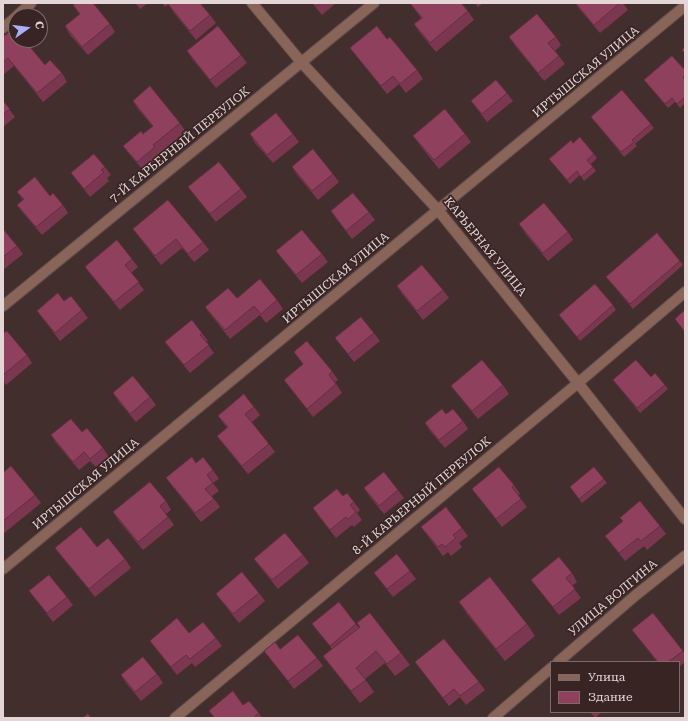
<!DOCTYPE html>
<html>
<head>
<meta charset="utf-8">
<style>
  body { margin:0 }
  #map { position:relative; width:688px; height:721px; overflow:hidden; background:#432e2e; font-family:"Roboto Serif",serif }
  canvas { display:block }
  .frame { position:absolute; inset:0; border:4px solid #e4d6d6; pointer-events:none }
  .legend { position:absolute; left:550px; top:661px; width:130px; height:52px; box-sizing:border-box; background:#392424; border:1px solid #7d6b6b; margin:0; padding:5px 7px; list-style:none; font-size:12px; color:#e4d6d6 }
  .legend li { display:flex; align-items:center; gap:8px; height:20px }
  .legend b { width:20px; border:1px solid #7d6b6b }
  .north { position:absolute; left:8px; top:8px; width:40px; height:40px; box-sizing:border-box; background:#392424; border:1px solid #7d6b6b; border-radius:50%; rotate:76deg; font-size:11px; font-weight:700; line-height:16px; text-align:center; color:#e4d6d6 }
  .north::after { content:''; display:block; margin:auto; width:14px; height:18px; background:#aaaffb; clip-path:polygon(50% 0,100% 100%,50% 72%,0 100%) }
</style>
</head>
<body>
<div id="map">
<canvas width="688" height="721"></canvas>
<div class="frame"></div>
<ul class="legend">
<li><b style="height:5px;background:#896459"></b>Улица</li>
<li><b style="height:11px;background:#8f405d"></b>Здание</li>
</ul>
<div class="north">С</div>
</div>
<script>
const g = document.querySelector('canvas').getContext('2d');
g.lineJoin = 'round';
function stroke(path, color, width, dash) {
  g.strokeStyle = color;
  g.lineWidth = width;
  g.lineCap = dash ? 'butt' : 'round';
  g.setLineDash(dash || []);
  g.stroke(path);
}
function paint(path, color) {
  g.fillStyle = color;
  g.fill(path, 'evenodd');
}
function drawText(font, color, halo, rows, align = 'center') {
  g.font = font + ' "Roboto Serif",serif';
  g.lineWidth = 3.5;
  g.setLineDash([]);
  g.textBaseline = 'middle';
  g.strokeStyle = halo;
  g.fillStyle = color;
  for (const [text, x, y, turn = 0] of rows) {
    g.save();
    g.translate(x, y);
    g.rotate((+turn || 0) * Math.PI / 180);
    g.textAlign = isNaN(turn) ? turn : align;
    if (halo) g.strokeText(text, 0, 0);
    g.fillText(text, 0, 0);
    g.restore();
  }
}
const minor = new Path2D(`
  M252,3L302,63L438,210L578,383L685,519
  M17,16L31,3
  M3,28L16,17
  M3,306L374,3
  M3,569L685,6
  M558,662L636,595L685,556
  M175,718L578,383L685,292
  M493,718L551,668`);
stroke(minor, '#604c4c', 12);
stroke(minor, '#896459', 10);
paint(new Path2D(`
  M135,3H148L140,9Z
  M162,3H170L165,7Z
  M312,3H336L322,15Z
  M410,3L468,11L474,20L436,52L420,33L414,24L421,18Z
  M475,3H483L478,7Z
  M575,3H623L628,10L600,33L580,10Z
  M168,4L210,15L216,23L196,40L174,13Z
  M73,5L110,24L115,32L88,55L70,35L65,26L79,14Z
  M3,37L24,44L45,65L62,73L67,82L43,102L14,66L3,75Z
  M509,37H556L561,45L555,51L565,64L544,81L515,46Z
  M387,39L417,70L423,79L406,93L399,84L387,94L356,56L350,48Z
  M187,51L241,55L247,63L216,88L193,60Z
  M685,70V103L680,108L675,102L668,108L644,80Z
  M507,93L513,101L487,122L477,109L471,101Z
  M3,101L15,117L3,127Z
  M133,101L180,123L186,132L159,154L161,156L143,170L129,154L123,146L143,134L153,127L138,109Z
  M591,117L651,124L654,128L635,144L637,146L624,157Z
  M250,134H293L299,142L273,163L255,143Z
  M465,134L471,142L439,169L419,144L413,136Z
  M573,143L594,154L597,158L591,164L596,171L584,181L580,175L570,184L549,159Z
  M105,167L111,175L107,178L109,181L90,197L71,173Z
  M292,167L333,174L339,182L318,200L297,175Z
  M188,187L241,189L247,197L216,222L194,195Z
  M17,192L50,196L63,205L68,213L42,235L23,213L17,205L23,200Z
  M331,211L369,212L375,220L352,239L337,220Z
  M519,224L568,232L573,240L548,261L525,233Z
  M3,229L17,246L23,254L3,270Z
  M133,229L203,242L209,250L194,262L182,248L161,265L139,237Z
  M276,251L322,254L328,262L302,283L282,259Z
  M132,259L138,267L131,273L144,290L120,310L91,275L85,267Z
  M680,261L683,265L633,309L606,277Z
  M397,286L443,290L449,298L423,320L402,294Z
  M277,300L283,309L266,323L260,315L230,339L211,315L205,307Z
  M64,301L82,310L88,318L60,341L43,319L37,311Z
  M613,305L616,310L580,341L559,315Z
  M202,333L208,341L206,342L214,353L190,373L171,350L165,342Z
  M374,333L380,341L354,362L335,338Z
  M3,334L27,355L32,363L6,385L3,381Z
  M294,352L332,371L338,380L335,382L342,393L313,417L290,388L284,380L303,364Z
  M651,377L665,385L668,389L640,413L613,380Z
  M503,385L509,394L478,419L457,394L451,386Z
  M113,393L150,397L156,405L136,422L119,402Z
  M254,407L260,415L252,422L269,444L275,452L248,474L223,444L217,436L227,428L218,416Z
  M446,414L463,421L468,429L445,448L430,431L425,423Z
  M82,432L103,448L109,457L96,467L90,461L79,470L56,443L51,435Z
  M196,463L213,470L219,479L213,483L219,491L212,496L220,507L201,522L172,486L166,478Z
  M3,473L35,495L41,503L3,534Z
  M604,479L607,483L582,503L573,491Z
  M514,485L520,494L518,495L527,507L502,527L478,497L472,489Z
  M364,488L398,490L404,498L384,514L370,497Z
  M343,496L354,502L360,510L357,513L362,520L354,527L352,525L336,538L319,517L313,508Z
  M166,501L171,510L166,514L174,525L143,550L119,521L113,512Z
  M623,521L660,526L666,534L647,550L644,546L625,561L605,536Z
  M421,527L462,528L468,536L459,543L462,547L451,556L448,552L443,556Z
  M97,547L125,559L131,568L95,597L61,556L55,548Z
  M303,555L309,563L278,589L260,567L254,559Z
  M410,571L416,579L393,597L374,573Z
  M572,573L577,582L572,586L581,598L559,615L537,588L531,580Z
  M29,591L67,597L73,605L53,622Z
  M259,593L265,601L239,623L222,602L216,594Z
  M459,602L527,624L535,636L505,661L467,614Z
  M312,624H356L359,628L401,653L410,665L395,676L385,663L365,679L374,692L360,703L332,668L323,656L332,649Z
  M632,630L683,651L685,654V662L679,667V662H657Z
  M189,633L216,638L222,646L195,667L192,663L177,675L156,649L150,641Z
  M280,649L317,658L323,666L294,689L264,651Z
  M415,662L479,682L485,690L466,705L460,697L449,706Z
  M157,674L163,683L141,701L126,683L121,675Z
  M243,705L259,713L262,718H214L209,711Z
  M590,712H602L595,718Z`), '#7b3750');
const building = new Path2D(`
  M76,3H93L110,24L82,47L65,26L80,14L73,5Z
  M170,3H200L210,15L190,31L168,4Z
  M313,3H320L316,6Z
  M410,3H461L468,11L430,43L414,24L422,18Z
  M576,3H620L594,25Z
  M537,14L556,37L548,43L559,56L538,73L509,37Z
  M218,26L241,55L210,80L187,51Z
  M377,26L387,39L390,37L417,70L400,84L393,76L381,86L350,48Z
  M12,30L16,35V40H20L24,44L26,42L45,65L50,60L62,73L37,93L8,58L3,62V37Z
  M685,47V53L682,50Z
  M672,56L685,70V75L683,77L685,80V97L677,104L672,98L665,104L644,80Z
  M496,80L507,93L482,114L471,101Z
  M150,86L180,123L153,145L155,147L137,162L123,146L141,131L143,134L153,126L133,101Z
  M622,90L651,124L632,140L634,142L621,152L591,117Z
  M3,101L10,109L3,114Z
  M445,109L465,134L434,160L413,136Z
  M276,113L293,134L267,155L250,134Z
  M580,137L594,154L587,160L593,167L581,177L577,171L567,180L549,159L571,140L573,143Z
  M313,149L333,174L312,191L292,167Z
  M94,154L105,167L101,170L104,172L84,189L71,173Z
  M219,162L241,189L210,214L188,187Z
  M35,177L50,196L53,193L63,205L36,227L17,205L24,199L17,192Z
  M353,193L369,212L346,231L331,211Z
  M168,200L203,242L188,254L176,239L155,256L133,229Z
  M544,203L568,232L543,253L519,224Z
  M3,229L17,246L3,257Z
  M302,230L322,254L296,275L276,251Z
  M657,233L680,261L630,304L606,277Z
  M117,240L132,259L125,265L139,282L114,302L85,267Z
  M422,265L443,290L417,311L397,286Z
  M260,279L277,300L261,314L254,306L225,330L205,307L228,288L237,298Z
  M595,284L613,305L577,337L559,315Z
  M58,293L64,301L71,296L82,310L55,333L37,311Z
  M685,310V332L675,319Z
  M361,317L374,333L348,354L335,338Z
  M192,320L202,333L200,335L209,345L184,365L165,342Z
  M7,331L27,355L3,375V334Z
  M307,341L332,371L329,375L336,384L307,409L284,380L303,364L294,352Z
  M482,360L503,385L472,411L451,386Z
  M636,360L651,377L655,373L665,385L637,408L613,380Z
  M133,376L150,397L130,414L113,393Z
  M244,394L254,407L245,414L269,444L242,466L217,436L228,427L218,416Z
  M442,409L446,414L453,409L463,421L439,440L425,423Z
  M71,419L82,432L87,428L103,448L90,459L84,452L73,462L51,435Z
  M192,457L196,463L203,457L213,470L207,475L213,483L205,489L214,499L195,513L166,478Z
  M11,466L35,495L3,521V473Z
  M499,467L514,485L512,487L521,499L496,519L472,489Z
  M594,467L604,479L579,499L570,487Z
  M384,472L398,490L379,506L364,488Z
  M150,482L166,501L160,506L168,517L138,542L113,512Z
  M337,489L343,496L347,493L354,502L350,505L356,512L348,519L346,517L330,530L313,508Z
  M640,501L660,526L641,541L638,538L619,553L605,536L623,521L620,518Z
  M446,507L462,528L453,535L456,538L445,547L442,544L438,547L421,527Z
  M81,527L97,547L108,538L125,559L89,589L55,548Z
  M285,533L303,555L272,580L254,559Z
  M397,554L410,571L387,589L374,573Z
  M559,557L572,573L566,578L575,589L553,607L531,580Z
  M242,572L259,593L233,614L216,594Z
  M49,575L67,597L47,613L29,591Z
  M490,577L527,624L496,649L459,602Z
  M339,602L356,624L330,646L312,624Z
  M370,613L401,653L387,664L376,651L356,668L366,680L351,691L323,656L360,627L357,623Z
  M653,613L683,651L668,662H658L632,630Z
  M177,618L189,633L203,622L216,638L190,659L186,655L171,667L150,641Z
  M298,635L317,658L288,681L264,651L275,642L280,649Z
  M444,639L479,682L460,696L454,689L443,698L415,662Z
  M143,657L157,674L135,692L121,675Z
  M233,691L243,705L249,701L259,713L253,718H215L209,711Z
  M88,714L91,718H83Z`);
paint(building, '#8f405d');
stroke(building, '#642d41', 1);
drawText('12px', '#e4d6d6', '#392424', [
  ["ИРТЫШСКАЯ УЛИЦА",586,72,-40],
  ["7-Й КАРЬЕРНЫЙ ПЕРЕУЛОК",180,145,-39],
  ["КАРЬЕРНАЯ УЛИЦА",485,247,51],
  ["ИРТЫШСКАЯ УЛИЦА",336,278,-40],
  ["ИРТЫШСКАЯ УЛИЦА",86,484,-40],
  ["8-Й КАРЬЕРНЫЙ ПЕРЕУЛОК",422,496,-40],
  ["УЛИЦА ВОЛГИНА",613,598,-40]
]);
</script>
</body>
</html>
